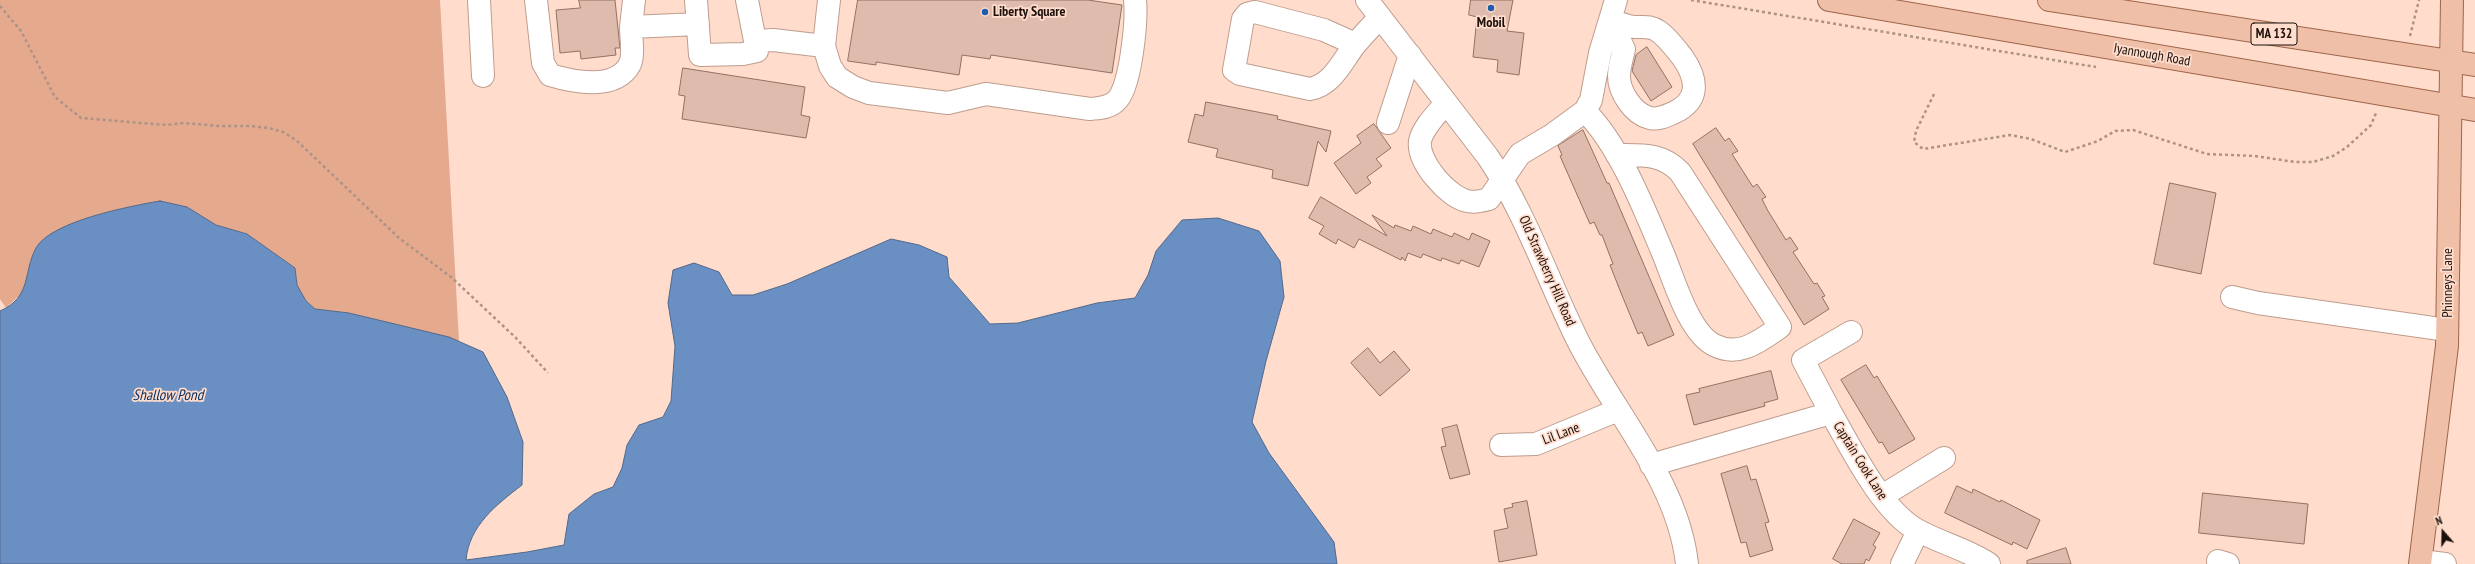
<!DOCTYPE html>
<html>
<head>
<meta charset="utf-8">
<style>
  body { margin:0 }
  #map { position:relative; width:2475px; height:564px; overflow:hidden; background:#ffdccc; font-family:"PT Sans Narrow",sans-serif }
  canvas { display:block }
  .north { position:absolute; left:2423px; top:512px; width:40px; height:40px; -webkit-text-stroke:3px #ffdccc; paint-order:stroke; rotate:340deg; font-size:11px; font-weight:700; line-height:16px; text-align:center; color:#1b100a }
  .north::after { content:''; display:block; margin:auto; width:14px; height:18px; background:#1b100a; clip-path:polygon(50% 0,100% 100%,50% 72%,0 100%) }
</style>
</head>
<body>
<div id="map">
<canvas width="2475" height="564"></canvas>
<div class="north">N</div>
</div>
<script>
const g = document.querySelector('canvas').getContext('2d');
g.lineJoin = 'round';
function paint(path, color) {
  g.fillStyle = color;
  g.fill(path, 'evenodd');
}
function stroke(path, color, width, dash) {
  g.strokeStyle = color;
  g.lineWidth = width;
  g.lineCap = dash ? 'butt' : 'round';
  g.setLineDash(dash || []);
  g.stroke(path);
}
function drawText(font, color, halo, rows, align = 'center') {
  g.font = font + ' "PT Sans Narrow",sans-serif';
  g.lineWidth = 3.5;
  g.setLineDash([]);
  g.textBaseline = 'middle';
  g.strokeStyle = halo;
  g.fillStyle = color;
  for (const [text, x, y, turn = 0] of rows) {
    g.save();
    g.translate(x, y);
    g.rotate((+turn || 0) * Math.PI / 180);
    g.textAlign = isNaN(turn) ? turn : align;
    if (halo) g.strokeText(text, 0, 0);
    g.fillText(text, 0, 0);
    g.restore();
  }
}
paint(new Path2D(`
  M0,0H440L459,341L349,313L315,309L306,301L297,285L295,268L247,234L216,225L187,207L24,291L6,308L0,299Z`), '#e5a98d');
const water = new Path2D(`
  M160,201L187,207L216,225L247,234L295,268L297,285L306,301L315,309L349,313L449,337L483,352L507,397L523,442L522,485C496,505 469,526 466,560L527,552L564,545L569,514L594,494L613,487L622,468L627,445L639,425L663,417L671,401L675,346L668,303L673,270L694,263L719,272L732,295H753L787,284L891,239L919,245L947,257L949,277L990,324L1018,323L1097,303L1135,298L1148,275L1156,251L1182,220L1218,218L1259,231L1280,261L1284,297L1266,361L1252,422L1269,453L1334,542L1337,564H0V311C32,297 23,272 36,248C51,221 131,206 160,201Z`);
paint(water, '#698fc3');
stroke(water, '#52698c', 1);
const building = new Path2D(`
  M579,0H615L620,48H615L616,55L581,59L580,51L560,53L556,10L580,8Z
  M858,0H1088L1122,5L1112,73L991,55L990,59L962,55L959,75L876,62V65L848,61Z
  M1471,0H1513L1507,31L1524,33L1519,75L1497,72L1498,60L1473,57L1477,17L1469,15Z
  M1647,47L1672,87L1651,101L1632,71L1636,55Z
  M683,68L805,87L801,115L810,117L806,138L682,119L685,96L679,95Z
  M1206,102L1278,116L1277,119L1331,131L1326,152L1318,141L1308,186L1272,178L1273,170L1216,157L1218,149L1188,142L1195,114L1203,116Z
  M1374,124L1391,148L1376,159L1382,166L1367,177L1371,183L1356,194L1334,163L1361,143L1357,136Z
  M1716,128L1725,141L1729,138L1738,151L1732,154L1753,187L1757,184L1766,197L1762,199L1768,211L1786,240L1790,237L1798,249L1793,252L1814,284L1817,283L1825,296L1822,297L1829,309L1804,325L1693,144Z
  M1583,130L1607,183H1609L1674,335L1648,346L1642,332L1638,334L1621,293L1610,265L1613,264L1602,235H1600L1594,222L1590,224L1560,156L1562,155L1558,146Z
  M2170,183L2216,193L2201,274L2154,264Z
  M1321,197L1387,236L1372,215L1394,228L1395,225L1411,231L1413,226L1431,234L1433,229L1452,237L1454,233L1469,240L1472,233L1490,241L1479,267L1461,260L1459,264L1442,258L1441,261L1423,254L1421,258L1408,253L1405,261L1402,257L1401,260L1359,239L1354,248L1338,239L1336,244L1319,234L1324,226L1309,218Z
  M1368,348L1380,363L1394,351L1410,370L1380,396L1351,363Z
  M1866,365L1874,378L1877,376L1915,439L1889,454L1882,442L1879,443L1841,380Z
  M1771,371L1778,399L1764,403L1765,406L1694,425L1686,395L1700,392L1699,389Z
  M1457,425L1470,474L1450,479L1441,447L1446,446L1442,429Z
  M1747,466L1751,480L1756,479L1769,522L1765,523L1773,550L1750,557L1746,542L1741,543L1721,474Z
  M1957,486L1972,493L1973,489L2000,502L2001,500L2040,520L2027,549L2013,542L2012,545L1945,513Z
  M2203,493L2308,504L2304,544L2199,533Z
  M1527,501L1537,555L1499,562L1494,531L1508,528L1504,509L1513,507L1512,504Z
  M1854,519L1880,533L1873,545L1876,547L1869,561L1866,559L1864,564H1842L1833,559Z
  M2066,548L2071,564H2027V561Z`);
paint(building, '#debbac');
stroke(building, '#917263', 1);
const minor = new Path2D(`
  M479,0L483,76
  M536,0L543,63L550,75C573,82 616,91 630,64C634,55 631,37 631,27L698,24
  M696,0L700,55L743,54L757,51L747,0
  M1367,0L1488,157C1526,214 1547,278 1577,339C1614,413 1678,481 1687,564
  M1616,0L1600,53L1591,100L1585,111C1619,145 1643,206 1662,251C1673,276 1688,332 1714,345C1739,358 1760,341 1780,327L1680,172C1662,153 1642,155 1617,155
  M631,27L634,0
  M1606,35L1619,39L1624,49C1622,58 1619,67 1619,76C1619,92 1633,114 1650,118C1658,120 1666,116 1673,113C1700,101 1698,80 1683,58C1676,49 1667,37 1658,31C1648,24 1639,29 1629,26C1623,25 1617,22 1611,20
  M755,41L773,40L824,46L829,0
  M1355,44L1324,30L1255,12L1247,14L1243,19L1234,70L1240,74L1310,89C1332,85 1342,62 1354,46C1362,36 1371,27 1380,17
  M824,46L830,66L837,77L853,87L869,93L948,103L986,94L1090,109C1099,108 1109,108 1116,101C1131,89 1137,19 1135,0
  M1446,103C1437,114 1423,127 1420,141C1417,162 1448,197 1467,201C1474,203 1482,201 1489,199L1520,154L1552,135L1585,111
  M1388,123L1410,55
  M2232,297L2258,303L2447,330
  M1831,413L1803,360L1851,332
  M1501,445L1536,444L1618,410
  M1651,465L1831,413C1851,448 1882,511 1917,530C1940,543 1967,549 1989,564
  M1882,496L1944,458
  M2218,561L2228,564
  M2421,561L2445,564
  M1902,564L1918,531`);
const major = new Path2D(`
  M1829,0L2475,110
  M2049,0L2475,65
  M2420,564L2447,346L2452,0`);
stroke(minor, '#be9d8e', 24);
stroke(major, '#9f664b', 24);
stroke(new Path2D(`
  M1691,0L2096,67
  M0,6L21,31L55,97L81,118L167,125L184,123L218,126H250L269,128L283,132L296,140L399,238L451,277L516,338L548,373
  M2410,36L2419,0
  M1934,94L1916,131L1914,142L1923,149L2010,135L2031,139L2065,152L2098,141L2115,131L2133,130L2207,154L2255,156L2295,162H2313L2333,156L2347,147L2371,125L2376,113`), '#ad9386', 2.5, [3, 3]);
stroke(minor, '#fff', 22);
stroke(major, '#f0bfa8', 22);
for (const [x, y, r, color] of [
  [1491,8,4,"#1c5dae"],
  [985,12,4,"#1c5dae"]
]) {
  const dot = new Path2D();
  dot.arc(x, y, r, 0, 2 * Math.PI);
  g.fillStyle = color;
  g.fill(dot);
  stroke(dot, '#ffdccc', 1.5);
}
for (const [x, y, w] of [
  [2274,34,46]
]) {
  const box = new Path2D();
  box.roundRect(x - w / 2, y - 11, w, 22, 3);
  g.fillStyle = '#ffdccc';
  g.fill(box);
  stroke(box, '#1b100a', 1);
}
drawText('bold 13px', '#1b100a', null, [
  ["MA 132",2274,34]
]);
drawText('bold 14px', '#1b100a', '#ffdccc', [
  ["Liberty Square",993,12],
  ["Mobil",1491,23,"center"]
], 'left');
drawText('14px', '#1b100a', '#ffdccc', [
  ["Iyannough Road",2152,55,10],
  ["Old Strawberry Hill Road",1547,271,66],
  ["Phinneys Lane",2448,283,-90],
  ["Lil Lane",1561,434,-21],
  ["Captain Cook Lane",1860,461,58]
]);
drawText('italic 15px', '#0a3161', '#ffdccc', [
  ["Shallow Pond",168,396]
]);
</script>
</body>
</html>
